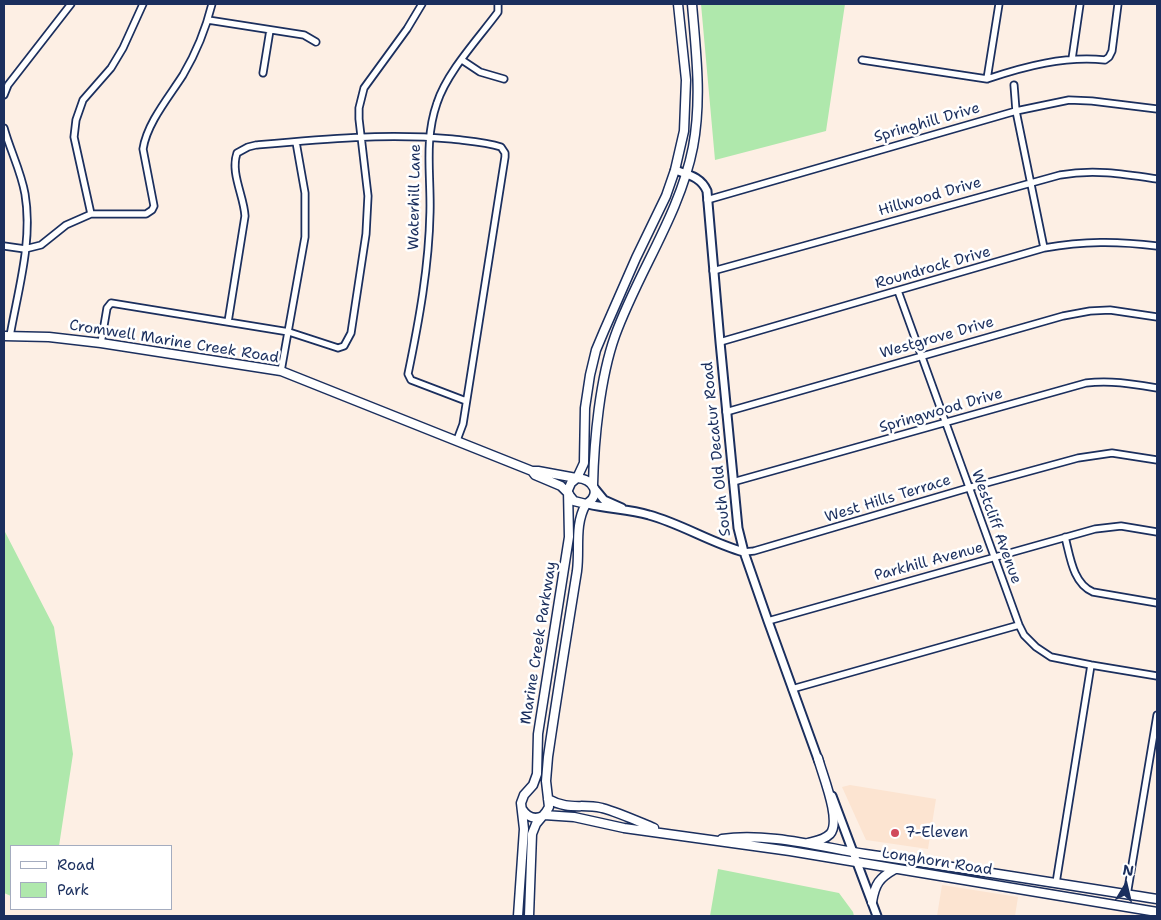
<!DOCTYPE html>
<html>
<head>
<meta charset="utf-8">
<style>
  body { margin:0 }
  #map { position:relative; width:1161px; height:920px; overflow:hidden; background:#fdefe4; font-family:"Shantell Sans",sans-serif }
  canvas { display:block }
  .frame { position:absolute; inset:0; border:5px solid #1b2f5e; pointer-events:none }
  .legend { position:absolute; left:10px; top:845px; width:162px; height:65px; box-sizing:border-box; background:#fff; border:1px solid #a4acbf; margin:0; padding:6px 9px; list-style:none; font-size:15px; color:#1b2f5e }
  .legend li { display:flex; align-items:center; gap:10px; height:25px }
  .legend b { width:25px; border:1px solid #a4acbf }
  .north { position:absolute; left:1101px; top:860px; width:50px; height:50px; -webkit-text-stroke:4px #fff; paint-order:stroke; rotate:9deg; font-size:14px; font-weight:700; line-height:20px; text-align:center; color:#1b2f5e }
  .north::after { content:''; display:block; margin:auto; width:18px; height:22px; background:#1b2f5e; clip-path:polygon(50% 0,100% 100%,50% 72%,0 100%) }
</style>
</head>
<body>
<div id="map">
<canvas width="1161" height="920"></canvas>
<div class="frame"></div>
<ul class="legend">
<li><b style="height:6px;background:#fff"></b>Road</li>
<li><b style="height:14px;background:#afe8ac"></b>Park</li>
</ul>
<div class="north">N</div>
</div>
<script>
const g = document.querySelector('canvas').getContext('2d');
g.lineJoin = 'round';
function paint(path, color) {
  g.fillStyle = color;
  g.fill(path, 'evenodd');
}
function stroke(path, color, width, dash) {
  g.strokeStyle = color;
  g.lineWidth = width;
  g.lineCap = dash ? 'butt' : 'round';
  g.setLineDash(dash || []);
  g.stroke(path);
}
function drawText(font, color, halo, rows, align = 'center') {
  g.font = font + ' "Shantell Sans",sans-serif';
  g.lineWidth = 5;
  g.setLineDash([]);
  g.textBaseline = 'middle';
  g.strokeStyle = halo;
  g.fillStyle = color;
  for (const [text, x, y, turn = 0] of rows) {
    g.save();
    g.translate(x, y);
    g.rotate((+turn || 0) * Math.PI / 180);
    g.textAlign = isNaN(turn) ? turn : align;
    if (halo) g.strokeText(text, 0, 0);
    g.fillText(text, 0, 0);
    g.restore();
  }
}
paint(new Path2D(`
  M850,785L936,799L928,849L866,840L842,787Z
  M942,885L1018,897L1015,916H937Z`), '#fce4d1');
paint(new Path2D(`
  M701,4H845L826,131L715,160Z
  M4,530L54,627L73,754L59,846H11V896L4,893Z
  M718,869L839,893L853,912L854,916H710Z`), '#afe8ac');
const minor = new Path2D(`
  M208,20L304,35L316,42
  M1072,59L1080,4
  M462,60L480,72L504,79
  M862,60L987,79L999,4
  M263,73L270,30
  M987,79C1026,66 1064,56 1105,60L1109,57L1112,51L1118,4
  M1014,85L1016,111L1044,248
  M4,95L8,85L71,4
  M4,128C10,150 21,171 25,194C33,241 18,290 10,336
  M707,200L1016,111L1069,100L1092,101L1157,109
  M91,214L74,137L76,120L83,100L111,68L123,48L143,4
  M4,246L25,249L41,245L66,225L91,214H146L152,210L154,206L143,149C147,123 169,97 183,75C196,53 206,28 212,4
  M713,271L1060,175C1094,169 1124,174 1157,179
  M898,291L1019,625L1024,635L1036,647L1051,657L1091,665L1157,676
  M228,322L245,216C244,196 230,173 237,153L248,147L256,145C322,139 386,133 452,139C468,141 486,142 501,147L505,153V157L463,424L457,440
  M720,342L1044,248C1084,241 1117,241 1157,246
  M101,343L107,308L111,303L289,332L335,347L338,348L344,346L351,333L366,234L368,196L359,119V108L364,88L407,29L422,4
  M281,371L305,237V193L296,142
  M466,401L411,380L408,374C419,321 429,266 430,212C431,175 424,140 437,103C447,72 478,39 498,12V4
  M726,412L1063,316L1090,311L1110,310L1157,317
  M733,482L1086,383C1111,380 1133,384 1157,388
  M1065,537C1070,556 1073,584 1093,592L1157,603
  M744,552L754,551L968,488L1078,458L1112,453L1157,460
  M768,621L1095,529L1121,526L1157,532
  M792,689L1019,625
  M1056,883L1091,665
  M1127,895L1157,715`);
const tertiary = new Path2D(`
  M675,170C689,175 701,177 707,191L720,342L738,528L744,552L768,621L819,762
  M595,489L604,500L622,508
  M588,504C608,509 629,509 649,515C682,524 711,543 744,552
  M832,796L877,916`);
const secondary = new Path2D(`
  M4,336L49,337L101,343L281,371L532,471L535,475L561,486L569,494
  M532,471H538L576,478
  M593,485C594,440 600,378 615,336C638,272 680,214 693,147C702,99 696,52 692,4
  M570,496L574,501L586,504C602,495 594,479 577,478
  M548,799C570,811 580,803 602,808C620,813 637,821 654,828
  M522,809C527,817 535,820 543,816
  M544,815L574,817L624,828L790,851L1157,912
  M722,839C766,832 821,847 865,854C963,868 1060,884 1157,899
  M808,843C816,841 824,840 830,834C842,821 822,774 818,758
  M872,902C875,884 879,878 895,869
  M518,916L524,829L521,803L524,795L533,785L537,774L538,734L569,537L568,490L571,483L577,478L584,463L585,408L590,375L596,350L604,331L636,258L666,196L675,170L684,131L686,80L678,4
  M529,916L532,834L536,824L546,812L549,807L546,781L548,757C557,695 567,633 577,571C580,549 574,525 586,504`);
stroke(minor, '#1b2f5e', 9);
stroke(tertiary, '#1b2f5e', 11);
stroke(secondary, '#1b2f5e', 11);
stroke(minor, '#fff', 5.5);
stroke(tertiary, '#fff', 7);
stroke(secondary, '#fff', 8);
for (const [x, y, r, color] of [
  [895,833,5,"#d1495b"]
]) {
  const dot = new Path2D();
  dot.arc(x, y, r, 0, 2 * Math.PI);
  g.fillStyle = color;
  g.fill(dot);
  stroke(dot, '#fff', 2);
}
drawText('15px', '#1b2f5e', '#fff', [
  ["Springhill Drive",927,123,-16],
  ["Waterhill Lane",415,197,-89],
  ["Hillwood Drive",930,197,-16],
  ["Roundrock Drive",933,268,-16],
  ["Westgrove Drive",937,338,-16],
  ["Cromwell Marine Creek Road",174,342,9],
  ["Springwood Drive",941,411,-16],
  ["South Old Decatur Road",717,449,-96],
  ["West Hills Terrace",888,499,-17],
  ["Westcliff Avenue",996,527,70],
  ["Parkhill Avenue",929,562,-15],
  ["Marine Creek Parkway",539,643,-81],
  ["Longhorn Road",937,862,9]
]);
drawText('15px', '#1b2f5e', '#fff', [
  ["7-Eleven",905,833]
], 'left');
</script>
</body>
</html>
